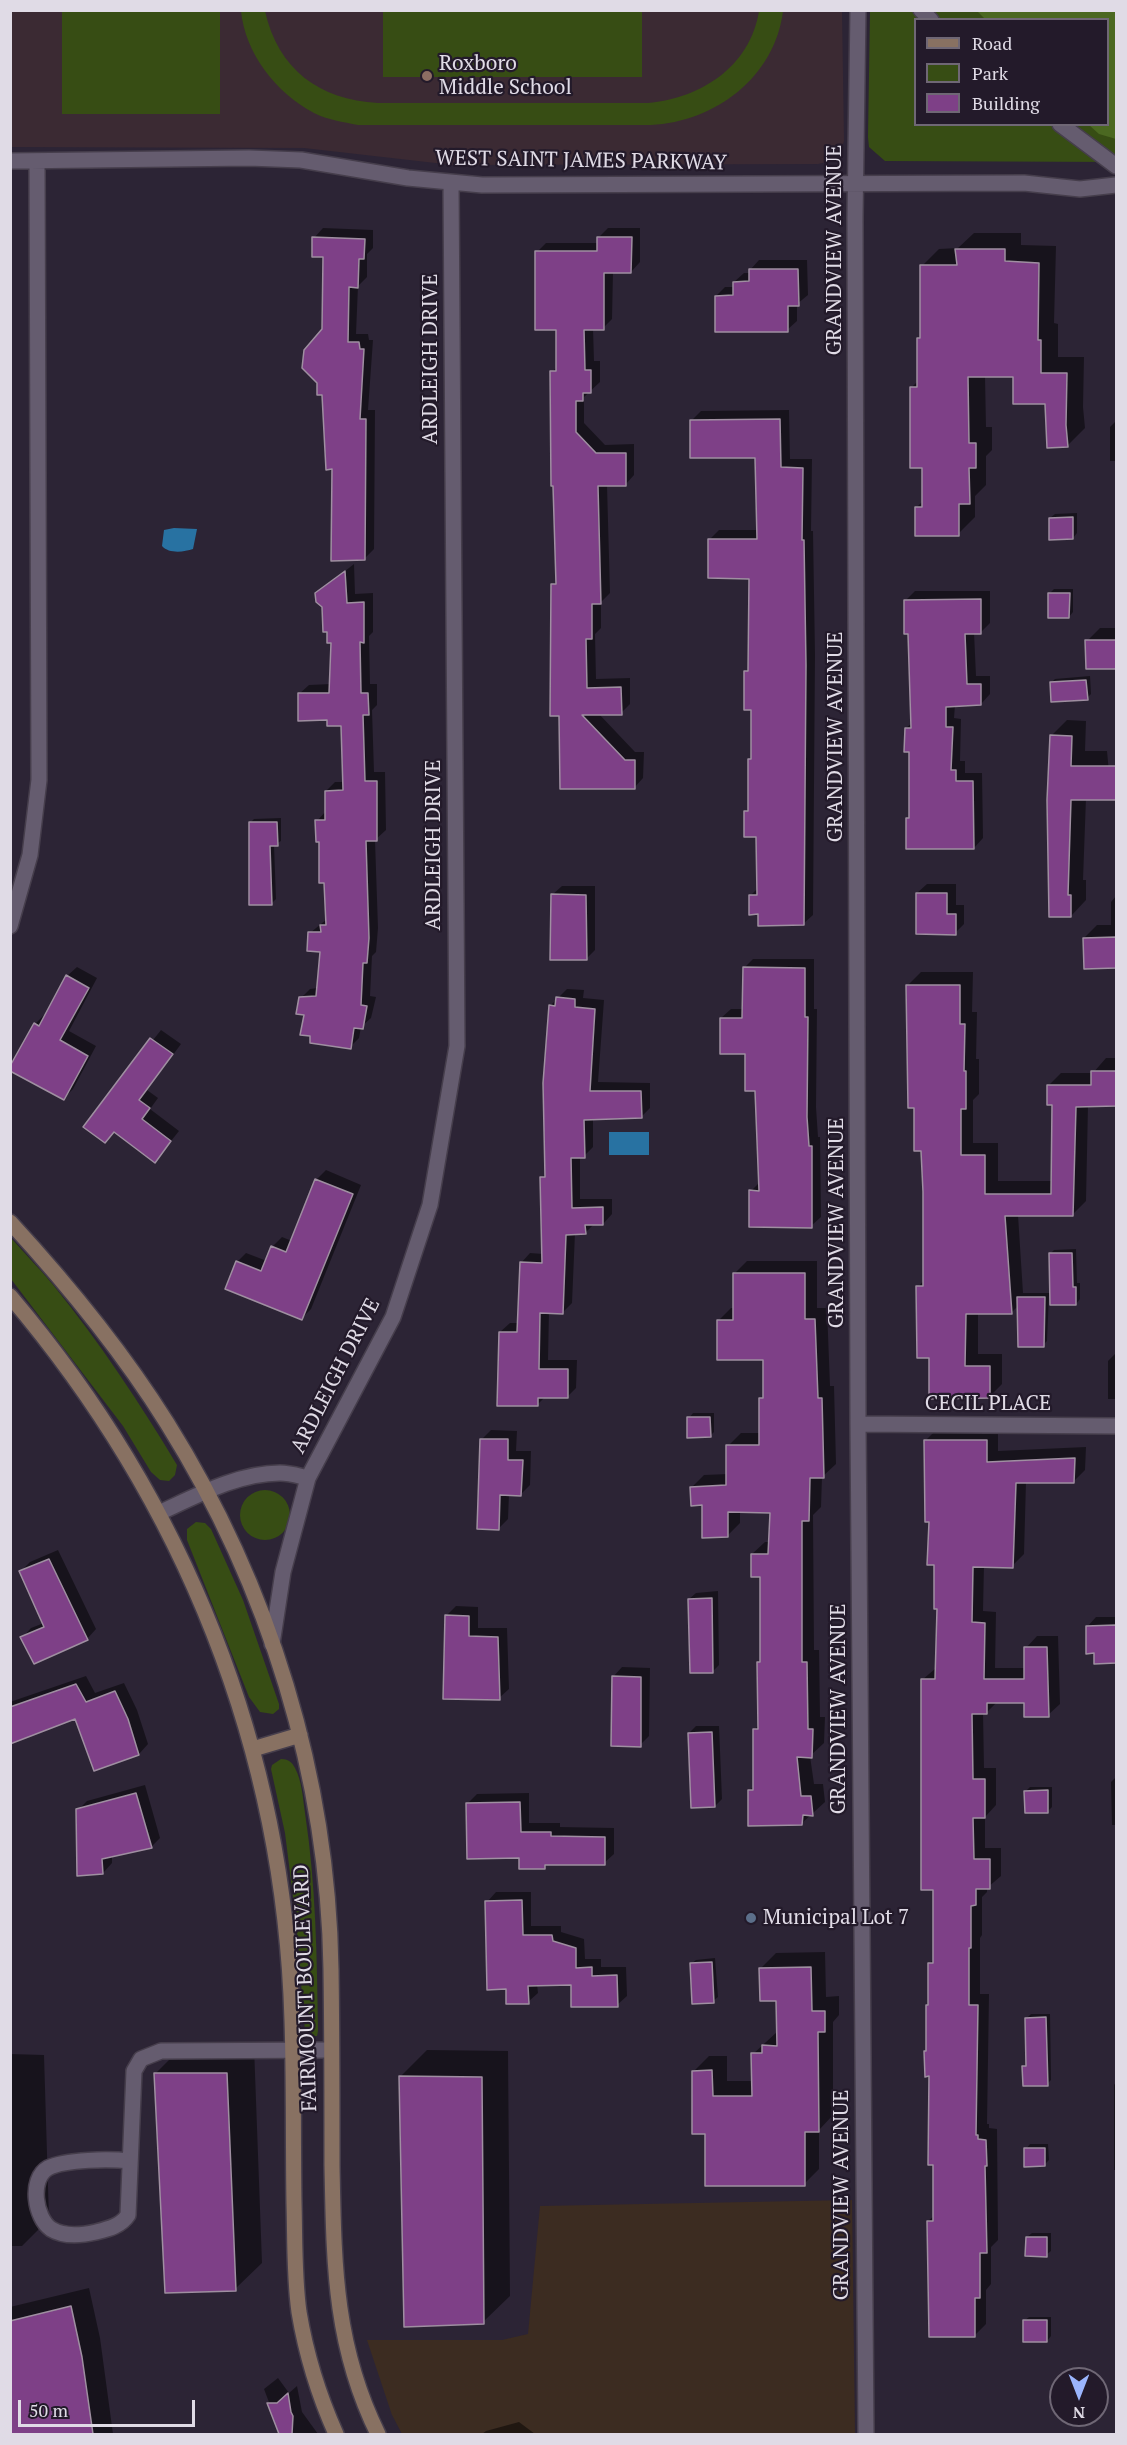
<!DOCTYPE html>
<html>
<head>
<meta charset="utf-8">
<style>
  body { margin:0 }
  #map { position:relative; width:1127px; height:2445px; overflow:hidden; background:#2c2435; font-family:"PT Serif",serif }
  canvas { display:block }
  .frame { position:absolute; inset:0; border:12px solid #e0dbe6; pointer-events:none }
  .legend { position:absolute; left:914px; top:18px; width:195px; height:108px; box-sizing:border-box; background:#231a2a; border:2px solid #6f6775; margin:0; padding:8px 10px; list-style:none; font-size:18px; color:#e0dbe6 }
  .legend li { display:flex; align-items:center; gap:12px; height:30px }
  .legend b { width:30px; border:2px solid #6f6775 }
  .north { position:absolute; left:1049px; top:2367px; width:60px; height:60px; box-sizing:border-box; background:#231a2a; border:2px solid #6f6775; border-radius:50%; rotate:180deg; font-size:16px; font-weight:700; line-height:24px; text-align:center; color:#e0dbe6 }
  .north::after { content:''; display:block; margin:auto; width:21px; height:27px; background:#9bb5fd; clip-path:polygon(50% 0,100% 100%,50% 72%,0 100%) }
  .scale { position:absolute; left:18px; top:2400px; width:177px; height:27px; box-sizing:border-box; border:3px solid #e0dbe6; border-top:0; padding-left:8px; font-size:18px; line-height:21px; white-space:nowrap; color:#e0dbe6; -webkit-text-stroke:4px #231a2a; paint-order:stroke }
</style>
</head>
<body>
<div id="map">
<canvas width="1127" height="2445"></canvas>
<div class="frame"></div>
<ul class="legend">
<li><b style="height:8px;background:#887162"></b>Road</li>
<li><b style="height:16px;background:#374d14"></b>Park</li>
<li><b style="height:16px;background:#7e4087"></b>Building</li>
</ul>
<div class="north">N</div>
<div class="scale">50 m</div>
</div>
<script>
const g = document.querySelector('canvas').getContext('2d');
g.lineJoin = 'round';
function paint(path, color) {
  g.fillStyle = color;
  g.fill(path, 'evenodd');
}
function stroke(path, color, width, dash) {
  g.strokeStyle = color;
  g.lineWidth = width;
  g.lineCap = dash ? 'butt' : 'round';
  g.setLineDash(dash || []);
  g.stroke(path);
}
function drawText(font, color, halo, rows, align = 'center') {
  g.font = font + ' "PT Serif",serif';
  g.lineWidth = 4.5;
  g.setLineDash([]);
  g.textBaseline = 'middle';
  g.strokeStyle = halo;
  g.fillStyle = color;
  for (const [text, x, y, turn = 0] of rows) {
    g.save();
    g.translate(x, y);
    g.rotate((+turn || 0) * Math.PI / 180);
    g.textAlign = isNaN(turn) ? turn : align;
    if (halo) g.strokeText(text, 0, 0);
    g.fillText(text, 0, 0);
    g.restore();
  }
}
paint(new Path2D(`
  M852,2200L855,2434H402L392,2415L367,2340H502L528,2334L540,2206Z`), '#3c2c21');
paint(new Path2D(`
  M11,11H842L844,141L840,152L831,161L818,164L453,165L304,148L11,147Z`), '#3b2a33');
paint(new Path2D(`
  M62,11H220V114H62Z
  M241,11H265C278,69 319,100 378,103H648C701,98 750,67 759,11H783C775,77 715,122 651,125H358C343,122 328,120 314,113C276,93 245,53 241,11Z
  M383,11H642V77H383Z
  M870,11H1116V162L885,161L869,147L868,137ZM916,20H1108V124H916Z
  M11,1238C25,1254 40,1269 54,1286C100,1343 140,1403 177,1465L175,1475L169,1481L160,1480L151,1472L123,1426L11,1279Z
  M240 1515a25 25 0 1 1 50 0a25 25 0 1 1-50 0Z
  M196,1522L205,1523L211,1529L243,1600L279,1704V1709L273,1714L260,1712L249,1697L187,1540V1529Z
  M281,1759C288,1759 292,1762 295,1768C302,1781 303,1799 305,1813C316,1885 317,1958 318,2031L317,2036H307L305,2032L296,1921L285,1833L271,1769L272,1765Z`), '#374d14');
paint(new Path2D(`
  M977,11H1116V139L1099,134L1089,125L1108,124V20L985,19Z`), '#4b6821');
paint(new Path2D(`
  M174,528L197,529L193,549C184,552 169,554 162,546L164,530Z
  M609,1132H649V1155H609Z`), '#2872a2');
paint(new Path2D(`
  M323,228L373,230V248L367,254V277L358,286L356,334H368L369,340H373L368,410H375L374,549L364,559L333,468L324,330L325,255L314,238Z
  M608,228H640V262L631,272H613L612,319L603,328H593L594,361H600V382L584,397V423L605,445L634,444V475L625,485H607L610,593L601,602V628L595,634L596,679L630,678V704L621,713L599,714L635,752H644L643,778L634,788L560,714L553,585L557,581L552,372L558,366V328L537,252L546,243H599V237Z
  M974,233H1021V245L1056,246L1054,323L1058,324V357H1084L1083,407L1085,428L1068,445L1046,403L1014,376H985L986,427H992V450L986,456V485L975,496V517L958,534L916,508L924,500V467L911,388L919,380V338L922,335V266L939,249L958,248Z
  M759,260H807L808,295L797,304V321L787,330L716,296L725,287H734V282L744,273H750V270Z
  M1116,382V461H1110V427L1115,422Z
  M789,410L790,459H812L811,531H813L815,655L813,915L803,924L759,913L750,896L759,887L758,836L746,811L750,807V760L752,757V708L745,672L749,668L750,577L710,539L719,530H758L756,456L691,421L701,411Z
  M1077,513V533L1073,538L1050,518L1055,514Z
  M354,564L355,594L373,593V632L369,636L370,684H377V705L372,710L374,772H385L386,830L375,840L378,928L376,952L372,956L370,996L376,997L371,1018L361,1027L359,1038L350,1047L306,1014L301,998L310,989L318,988L321,950L310,933L327,919L317,821L326,811V791L335,782H344L343,724L328,719L299,694L309,685L331,684L332,642L323,606L317,593Z
  M1054,589H1073V612L1069,617L1049,594Z
  M915,591H990V623L981,632H974L976,676H990V694L981,704L955,705L954,718L961,719L960,761H965V773H982L983,838L974,848L908,819L911,816L910,751L906,728L912,723L910,633L906,600Z
  M1100,628H1116V667H1087V641Z
  M1090,676L1091,694L1087,698L1051,683L1055,679Z
  M1067,720L1086,721L1085,751H1107L1110,783L1086,798L1083,880H1086V900L1071,916L1050,915L1052,735Z
  M281,818V841L274,845L276,899L272,903L250,823L254,819Z
  M927,884H956V905H964V924L955,933L917,893Z
  M562,886H595V950L586,959L552,895Z
  M1116,896V967H1085L1084,938L1097,925H1111V902Z
  M753,959H814V1009H817L816,1107L818,1137H820L821,1217L811,1226L751,1191L760,1182L757,1090L747,1053L721,1018L731,1009H744V968Z
  M77,967L97,978L69,1031L96,1046L73,1089L64,1098L35,1024L44,1015L46,1016L67,976Z
  M921,972H973L972,1012H977L976,1059H979V1094L973,1100V1143H998V1181H1052L1054,1104L1048,1086L1061,1073H1093L1106,1058H1116V1105H1088L1086,1201L1073,1214L1018,1215L1023,1293H1051L1050,1254L1054,1250L1076,1249L1077,1283H1080V1299L1076,1304L1049,1295L1047,1341L1043,1345L1019,1305L1011,1313H978V1354H1002V1384L989,1397L931,1356L918,1287L925,1279L923,1150L915,1107L908,985Z
  M567,989L584,990L583,998L604,1000L598,1082L650,1083V1108L641,1117L593,1118V1147L584,1156H580V1199H612V1214L603,1224H594L585,1233H575L572,1303L563,1312L549,1311L548,1360H577L576,1388L567,1397H545L537,1405L500,1332L510,1323H519L521,1263L530,1253L543,1254L542,1178L546,1173L550,1006Z
  M161,1030L181,1044L147,1090L158,1098L150,1109L179,1131L155,1161L115,1131L105,1141L85,1126Z
  M326,1170L361,1185L311,1309L302,1318L237,1262L246,1253L267,1261L273,1246L282,1237L292,1241L317,1179Z
  M1116,1173V1229H1115Z
  M747,1261H817V1308H827L830,1386H834L836,1464L822,1477L821,1507L813,1515L814,1650H819L820,1717H825L824,1743L810,1756L814,1784H823L825,1802L802,1823L749,1791L754,1786L755,1729L759,1725V1663L762,1660L761,1575L752,1554L765,1542H770L771,1511L740,1510V1523L727,1536L692,1487L704,1475L728,1474V1446L741,1433H761V1399L765,1395L764,1358L719,1320L731,1308H734V1274Z
  M1116,1353V1399H1108V1361Z
  M693,1413H714V1432L710,1436L689,1418Z
  M937,1429H998V1451L1086,1447L1085,1470L1074,1481L1026,1482L1024,1554L1012,1566L984,1565L983,1611L996,1612L995,1668H1026V1648L1037,1636H1058L1060,1704L1048,1715L1026,1702H997L987,1712H983L984,1768H996V1805L985,1817V1848H1001V1876L987,1888V1892L982,1897V1935L980,1938V1994H989L987,2124H989V2128L997,2129L998,2240L991,2247V2284L986,2290V2324L975,2335L928,2221L935,2215V2164L930,2075L926,2051L929,1964L935,1958V1888L922,1680L936,1668L938,1608L925,1441Z
  M491,1430L517,1431L516,1451H531L530,1485L521,1494H509L508,1519L499,1528L482,1439Z
  M1116,1491V1569L1115,1493Z
  M58,1550L96,1629L87,1639L22,1638L31,1628L44,1623L21,1571L30,1562Z
  M718,1591L719,1665L712,1672L689,1599L696,1593Z
  M456,1606L478,1607V1628H507L509,1689L499,1698L446,1616Z
  M1096,1617H1116V1662H1095V1652L1087,1627Z
  M622,1667L650,1668L649,1736L640,1745L613,1677Z
  M86,1676L95,1693L124,1683L137,1710L148,1744L139,1754L95,1769L76,1717L10,1743V1702Z
  M696,1726H719L722,1799L715,1806L689,1733Z
  M1116,1777V1825H1112L1111,1782Z
  M145,1785L160,1838L151,1847L112,1856V1863L103,1873L78,1810L87,1801Z
  M1030,1787H1052V1807L1048,1811L1026,1791Z
  M529,1793V1823H560V1827L614,1828V1854L604,1863H549L545,1867L520,1857L468,1803L477,1794Z
  M496,1892H531V1926H561V1932L584,1939L585,1959H601V1967H626L627,1996L617,2005L572,1984H537L538,1993L528,2002L508,1988L487,1902Z
  M825,1952L826,1997L839,1996V2015L833,2022V2115L819,2130V2169L804,2184L707,2132L694,2071L709,2056H727V2081H754L753,2054L778,2031V1999L761,1968L776,1953Z
  M715,1958L718,1997L713,2001L691,1964L696,1960Z
  M1031,2014H1050L1051,2080L1047,2084L1024,2067L1027,2063V2018Z
  M183,2046H254L262,2263L235,2289L156,2073Z
  M427,2050L508,2051L510,2296L483,2322L400,2077Z
  M10,2054L44,2055L49,2219L22,2246H10Z
  M1116,2082V2170H1114V2085Z
  M1030,2144H1048L1049,2160L1044,2165L1026,2149Z
  M1032,2233H1051V2251L1046,2255L1027,2237Z
  M89,2288L100,2338L113,2434H11L10,2307Z
  M1029,2317H1051V2336L1047,2341L1024,2321Z
  M278,2378L289,2393L297,2386L302,2412L318,2434H281L264,2389Z
  M519,2422L535,2434H482L486,2431Z`), '#0007');
const building = new Path2D(`
  M312,237L365,239L364,259H359L358,288L349,287L348,342H359L360,349H364L360,419H366L365,560L331,561L332,469L326,470L322,395H317V383L302,368L304,350L322,329L323,257H312Z
  M597,237H632L631,273H604V330H584L585,370H591V393H583V401H576V432L596,453H626V486H598L601,604H592V639H586L587,688L621,687L622,715H582L625,760H635V789H560L559,716H550L551,584H556L553,486H551L550,371H556V330H535V251H597Z
  M955,249H1005V261L1039,263L1038,340H1041V373H1067L1066,425L1068,447L1047,448L1045,404H1013V377H968L969,443H976V468H969L970,504H959V536H915V507H922V468H910V387H917V338H920V265H957Z
  M749,269H798L799,306H788V332H715V296L733,295V282L749,281Z
  M780,419L781,467L803,468L802,540H804L806,665L804,925L758,926V914L749,915V895H757L756,837H744V811H748V759H751V710H744V671H748L749,579L708,578V539H757L755,458H690V420Z
  M1073,517V539L1049,540V518Z
  M345,571L347,603L364,602V643L360,642L361,693H368L369,715H363L365,781H377V841H366L369,938L367,963H363L361,1005L367,1006L363,1029L354,1028L351,1049L310,1043V1036L300,1035L304,1015L296,1014L299,997L316,996L320,952L307,951L308,932H321L320,925H326L324,883H319V842H316L315,820H325V791L343,790L341,726H327V720L298,721V693H329L331,643H327V632H323L322,607L316,602L315,593Z
  M1048,593H1070L1069,618H1048Z
  M981,599V634H965L967,684H981V705L946,707V727H953L951,770H956V781H973L974,849H906V818H909V752H904L905,728H911L908,634H904V600Z
  M1085,640H1116V669H1086Z
  M1086,680L1088,700L1051,702L1050,682Z
  M1050,735L1072,736L1071,766H1116V800H1071L1068,895H1071V917H1049L1047,800Z
  M249,822H277L278,846H270L272,905H249Z
  M916,893H947V914H956V935L916,934Z
  M551,894L586,895L587,960H550Z
  M1116,937V968L1084,969L1083,938Z
  M743,967L805,968V1017H808L807,1117L809,1146H812V1228L749,1227V1190L759,1191L755,1091H745V1054H720V1018H742Z
  M66,975L89,988L60,1040L88,1056L64,1100L10,1071V1066L34,1023L39,1026Z
  M906,985H960V1024H965L964,1071H966V1109H961V1155H985V1194H1051L1052,1105H1047V1085H1091V1071H1116V1106L1076,1107L1073,1216H1005L1012,1314H966L965,1366H990V1398L929,1399V1358H917L916,1286H923V1192L921,1151H914V1108H908Z
  M556,997L575,999V1007L595,1009L590,1091H641L642,1118L584,1120L585,1158H571L572,1208L603,1207V1225H585L586,1234L566,1235L563,1314L540,1313L539,1369H568V1398H538V1406H497L499,1332H517L520,1262L542,1263L540,1177H545L543,1083L549,1005L555,1006Z
  M150,1038L173,1054L139,1100L150,1108L142,1119L171,1141L155,1163L114,1132L105,1143L83,1127Z
  M315,1179L353,1194L302,1320L225,1289L236,1261L261,1271L271,1246L286,1252Z
  M1049,1253H1072L1073,1287H1076V1305H1050Z
  M733,1273H805V1319H815L818,1398H822L824,1478H810L809,1521H802V1662H807L808,1729H813L812,1758L797,1757L801,1796H811L813,1816L803,1815L802,1825L748,1826V1790H753V1729H758L757,1662H760V1577H751V1554H768L770,1513L728,1512V1537L702,1538V1505L691,1506L690,1487L726,1485V1445H759V1398H763V1360H717V1320H733Z
  M1017,1297H1045L1044,1347H1018Z
  M687,1417H710L711,1437L687,1438Z
  M480,1439H508V1460H523L521,1496L500,1495L499,1530L477,1529Z
  M924,1440H987V1462L1075,1458L1074,1483H1016L1013,1568L973,1567L972,1622L985,1623L984,1679H1024V1647H1047L1049,1717H1024V1703H987V1714H972L973,1779H985V1818H973L974,1859H990V1889H976V1905L971,1906V1948H969V2005H978L976,2135H978V2139L986,2140L987,2166H985L987,2253H980V2298H975V2337H929L927,2221H933V2165H928L929,2076L925,2077L924,2051H926V2005H928V1963H933V1890H921V1679H935L937,1609H934V1565H927L929,1522H925Z
  M49,1559L88,1640L34,1664L20,1637L44,1627L19,1571Z
  M712,1598L713,1673H690L688,1599Z
  M445,1615L469,1616V1636L498,1637L500,1700L443,1699Z
  M1116,1625V1663L1094,1664V1653L1086,1654V1626Z
  M612,1676L641,1677V1747L611,1746Z
  M76,1684L86,1702L115,1691L128,1719L139,1755L94,1771L75,1719L10,1744V1707Z
  M712,1732L715,1807L691,1808L688,1733Z
  M1048,1790V1813H1025L1024,1791Z
  M136,1793L152,1848L102,1859L103,1874L77,1876L76,1809Z
  M520,1802L521,1832H551V1836L605,1837V1865H545V1869H519V1858L467,1859L466,1803Z
  M522,1900L523,1935H552L553,1941L576,1948V1968L592,1967V1976L617,1975L618,2007H571V1985L528,1986L529,2004H506V1989L487,1990L485,1901Z
  M712,1962L714,2003L692,2004L690,1963Z
  M811,1967L812,2011H825V2032H818L819,2132H805V2186H705V2134H692V2071L712,2070L713,2096H752L751,2053H762V2045L777,2046L776,2001H760L759,1968Z
  M1046,2017L1048,2086H1023L1022,2066H1026L1025,2018Z
  M154,2073H227L236,2291L165,2293Z
  M399,2076L482,2077L484,2324L404,2327Z
  M1024,2148H1045V2166L1024,2167Z
  M1026,2237H1047V2257L1025,2256Z
  M71,2306L82,2357L93,2434H10V2321Z
  M1023,2320H1047V2342H1023Z
  M288,2393L291,2412L293,2416L292,2434H279L267,2403H277Z`);
paint(building, '#7e4087');
stroke(building, '#9f8fa1', 1.5);
const minor = new Path2D(`
  M858,10L855,218L858,1424L866,2434
  M10,161L249,158L301,160L408,178L482,185L1024,183L1080,189L1116,185
  M10,926L30,855L39,780L37,161
  M858,1424L1116,1426
  M159,1513C196,1496 238,1473 280,1473C290,1473 299,1476 308,1478L393,1317L430,1205L457,1046L451,183
  M272,1644L283,1572L308,1478
  M130,2161C110,2159 66,2159 48,2168C29,2179 35,2218 51,2229C64,2237 83,2235 96,2232C108,2229 121,2226 128,2215L134,2071L141,2059L161,2051L331,2050`);
const tertiary = new Path2D(`
  M921,10L931,20
  M1060,124L1116,166`);
const secondary = new Path2D(`
  M10,1222C68,1285 122,1351 167,1423C269,1586 328,1777 331,1969C332,2035 332,2100 332,2166C334,2263 334,2345 378,2434
  M10,1296C185,1502 284,1749 292,2020C294,2081 293,2142 294,2203C295,2239 294,2276 299,2312C306,2354 319,2396 336,2434
  M253,1749L300,1735`);
stroke(minor, '#463e4c', 18);
stroke(tertiary, '#463e4c', 18);
stroke(secondary, '#463e4c', 18);
stroke(minor, '#655c6f', 15);
stroke(tertiary, '#655c6f', 15);
stroke(secondary, '#887162', 15);
for (const [x, y, r, color] of [
  [427,76,6,"#8d6e63"],
  [751,1918,6,"#5c6f8a"]
]) {
  const dot = new Path2D();
  dot.arc(x, y, r, 0, 2 * Math.PI);
  g.fillStyle = color;
  g.fill(dot);
  stroke(dot, '#231a2a', 2);
}
drawText('21px', '#e0dbe6', '#231a2a', [
  ["Roxboro",439,64],
  ["Middle School",439,88],
  ["Municipal Lot 7",763,1918]
], 'left');
drawText('21px', '#e0dbe6', '#231a2a', [
  ["WEST SAINT JAMES PARKWAY",581,161,1],
  ["GRANDVIEW AVENUE",835,250,-90],
  ["ARDLEIGH DRIVE",431,359,-90],
  ["GRANDVIEW AVENUE",836,737,-90],
  ["ARDLEIGH DRIVE",434,845,-90],
  ["GRANDVIEW AVENUE",837,1223,-90],
  ["ARDLEIGH DRIVE",336,1376,-63],
  ["CECIL PLACE",988,1404],
  ["GRANDVIEW AVENUE",839,1709,-90],
  ["FAIRMOUNT BOULEVARD",306,1988,-92],
  ["GRANDVIEW AVENUE",842,2195,-90]
]);
</script>
</body>
</html>
